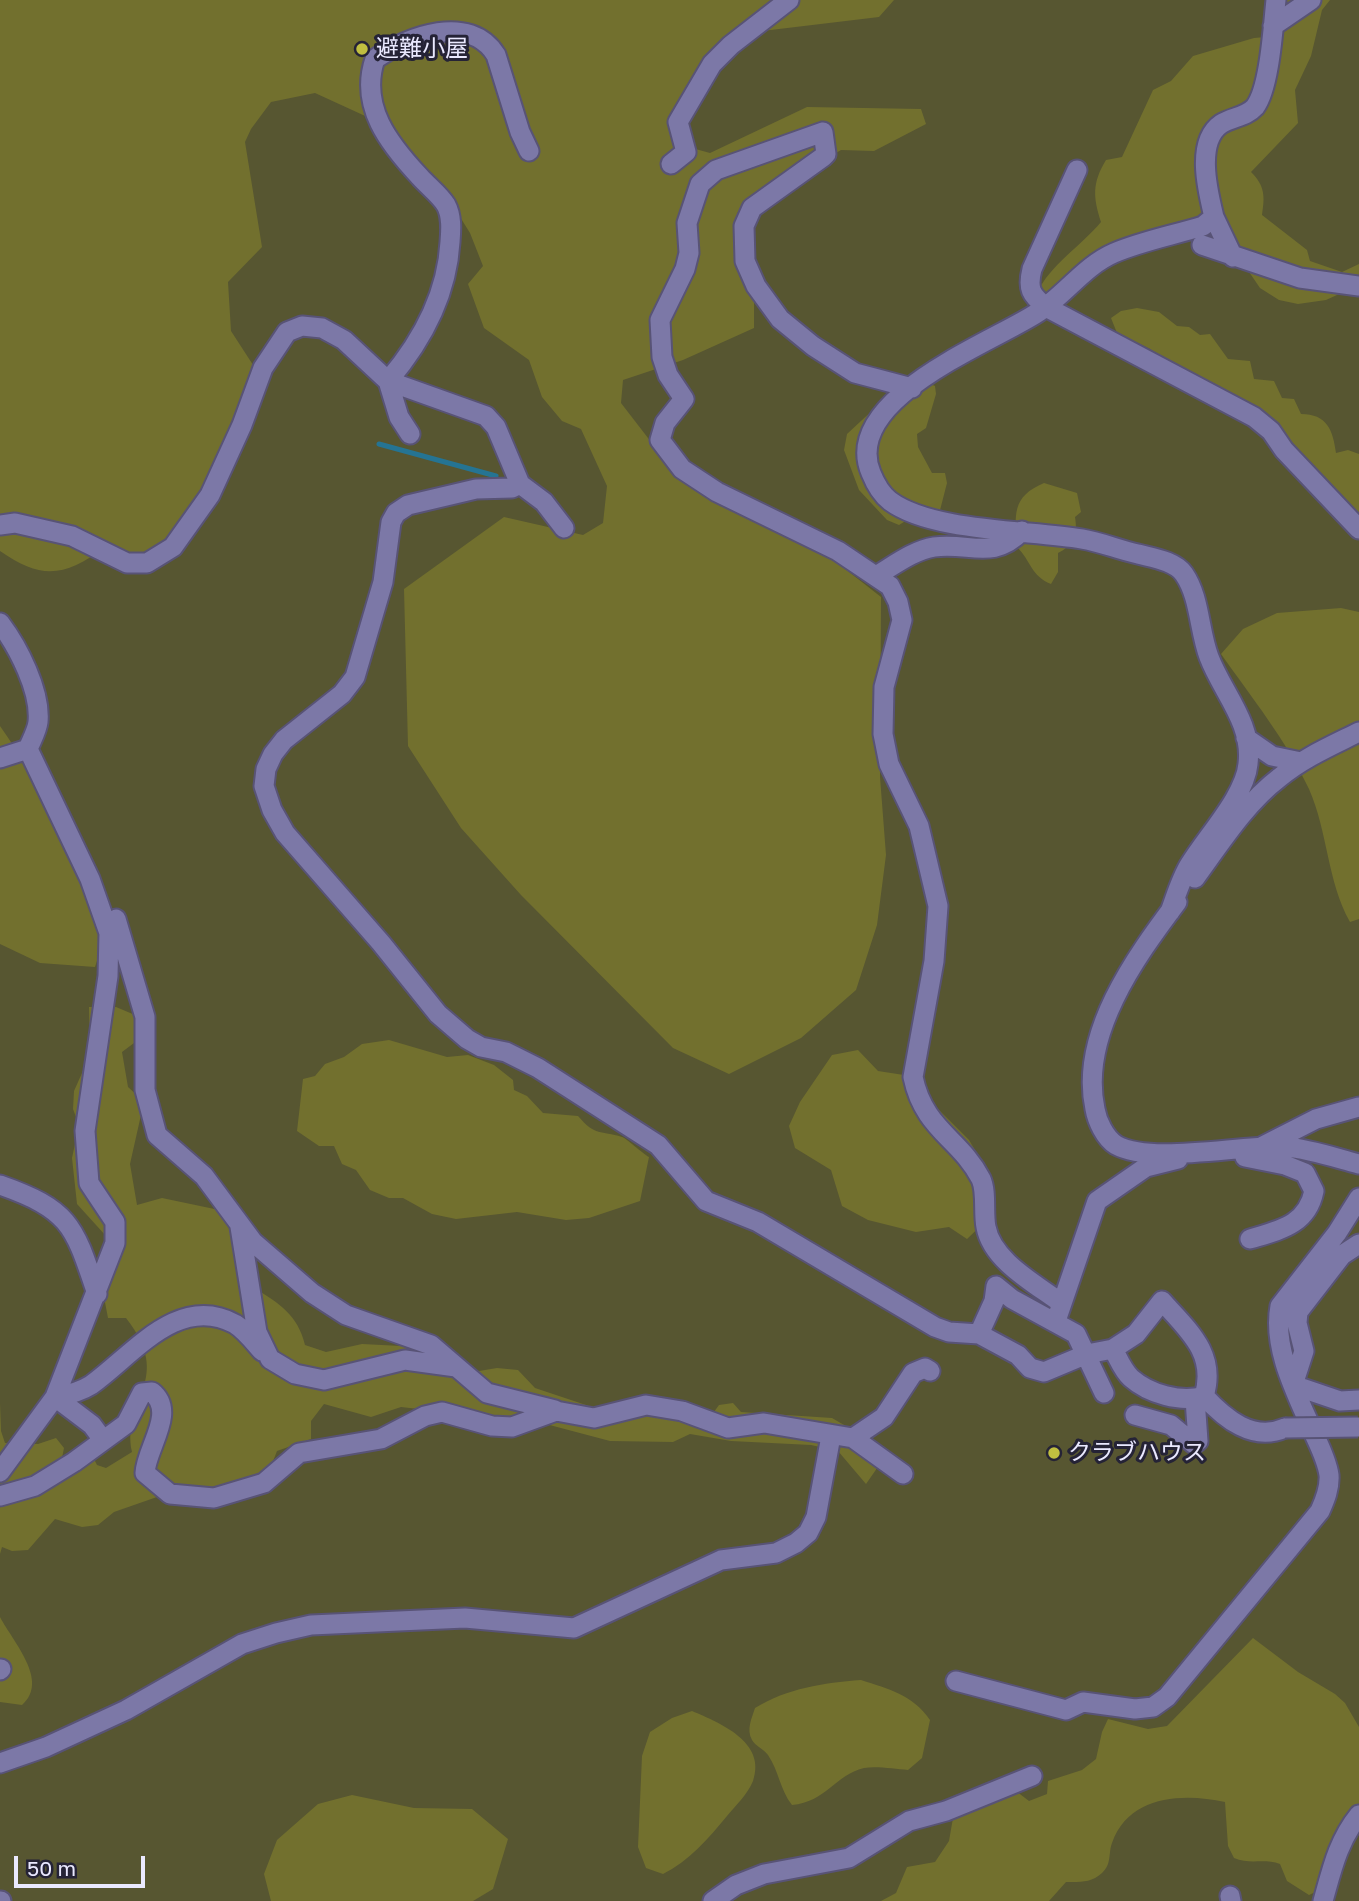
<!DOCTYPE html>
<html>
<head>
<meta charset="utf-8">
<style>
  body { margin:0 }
  #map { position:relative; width:1359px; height:1901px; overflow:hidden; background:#3e3863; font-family:"Golos Text",sans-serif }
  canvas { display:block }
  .scale { position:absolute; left:14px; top:1856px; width:131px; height:32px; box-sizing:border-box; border:4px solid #eae9ff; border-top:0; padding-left:9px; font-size:21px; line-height:24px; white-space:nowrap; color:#eae9ff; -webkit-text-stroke:5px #252336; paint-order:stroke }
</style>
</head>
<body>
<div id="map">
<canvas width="1359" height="1901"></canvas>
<div class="scale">50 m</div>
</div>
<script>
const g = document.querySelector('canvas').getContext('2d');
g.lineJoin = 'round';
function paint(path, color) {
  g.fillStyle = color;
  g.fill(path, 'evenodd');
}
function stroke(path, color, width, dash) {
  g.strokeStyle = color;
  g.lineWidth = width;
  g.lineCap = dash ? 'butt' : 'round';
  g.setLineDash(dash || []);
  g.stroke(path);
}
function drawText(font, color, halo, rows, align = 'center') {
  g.font = font + ' "Golos Text","Noto Sans JP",sans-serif';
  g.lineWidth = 6;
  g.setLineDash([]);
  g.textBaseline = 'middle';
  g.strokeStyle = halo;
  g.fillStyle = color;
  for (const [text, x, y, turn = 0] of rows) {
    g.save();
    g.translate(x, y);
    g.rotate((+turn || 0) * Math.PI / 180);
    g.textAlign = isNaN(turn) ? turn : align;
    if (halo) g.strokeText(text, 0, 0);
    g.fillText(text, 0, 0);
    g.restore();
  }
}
paint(new Path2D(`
  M0,0H1359V1901H0Z`), '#575631');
paint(new Path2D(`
  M0,0H894L879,17L729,35L671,120L681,145L710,153L807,107L921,109L926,124L874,151L841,150L737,213L754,298V328L683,360L623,380L621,403L675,473L825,553L881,597L880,777L886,855L877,925L856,990L801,1038L729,1074L673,1048L521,895L461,828L408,746L404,589L504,517L583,535L603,523L607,486L581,429L562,421L542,397L529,360L484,328L468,284L483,266L470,233L450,201L387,126L315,93L271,102L251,129L245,142L262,247L228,282L231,331L255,368C235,421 205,518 154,549C146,554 137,556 128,558L106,547C65,576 43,581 0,551Z
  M1283,0H1330L1322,10L1311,56L1295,90L1298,123L1251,172C1265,186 1265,196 1262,215L1307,250L1310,261L1342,272L1359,264V285L1326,300L1298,304L1279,300L1260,288L1245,266L1171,231L1122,239L1052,296L1037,293C1050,265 1081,246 1101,222C1093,197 1092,183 1106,160L1122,157L1153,90L1171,81L1193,56L1254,38L1277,36Z
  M1137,308L1159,312L1177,326L1189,327L1200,335L1210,334L1228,359L1250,361L1254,379L1274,381L1282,398L1294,399L1301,414C1327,414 1333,430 1336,453L1348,450L1359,454V518L1297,455L1150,349L1117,333L1111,318L1121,311Z
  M927,382L935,386L936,394L926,428L917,434L918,447L932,473H945L947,483L938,518L907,520L899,525L887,520L859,490L844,450L847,434L890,394Z
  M1044,483L1077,493L1081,512L1075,517C1078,535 1074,545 1058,553V572L1051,584C1031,576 1031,561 1017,547C1015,515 1011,497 1044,483Z
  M1341,608L1359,612V919L1350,922C1327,881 1328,832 1309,789C1286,740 1252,698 1221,654L1243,629L1277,613Z
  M0,726C39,781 86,869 101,935C103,945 98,958 95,967L40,963L0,944Z
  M89,1007H116L135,1015L134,1043L122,1052L128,1087L139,1097L141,1115L130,1164L137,1205L162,1198L224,1211L233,1223L254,1288C279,1303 298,1315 305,1345L326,1352L362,1344L421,1347L473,1372L497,1368L518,1370L535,1388L598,1409L631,1397L670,1399L711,1416L719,1405L733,1403L741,1412L832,1418L889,1451L866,1484L838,1451L811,1445L731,1441L690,1434L673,1442L610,1441L542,1423L401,1407L371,1417L324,1404L311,1421V1439L277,1451L270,1469L260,1477L210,1489L177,1490L114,1512L98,1525L82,1527L55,1519L28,1550L12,1551L2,1547L0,1554V1403L1,1431L5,1443L38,1444L56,1438L64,1448L62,1458L68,1473L93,1457L97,1465L106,1468L132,1452C121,1397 175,1381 126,1318H108L103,1292L106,1236L77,1204L72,1158L79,1125L73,1109L74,1091L90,1055Z
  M389,1040L447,1057L468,1055L494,1065L513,1080L514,1090L527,1096L543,1113L578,1116C596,1137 600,1130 622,1137C626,1138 642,1153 649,1157L640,1201L589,1218L566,1220L517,1212L456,1219L432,1214L403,1198H389L370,1190L356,1170L342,1164L334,1146H319L297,1131L303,1079L315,1076L325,1064L344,1057L362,1044Z
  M858,1050L878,1071L904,1075L969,1140L988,1172L993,1214L967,1239L949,1227L916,1232L868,1220L842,1206L831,1170L795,1148L789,1126L800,1102L832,1055Z
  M0,1617C13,1642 50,1681 22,1705L0,1702Z
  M1253,1638L1298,1672L1335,1694L1345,1703L1359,1727V1823L1339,1881L1309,1895L1287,1881L1280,1864C1264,1858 1250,1865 1234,1858L1228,1846L1225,1802C1183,1793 1129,1795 1112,1843C1108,1854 1112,1864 1102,1873C1091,1883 1080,1882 1066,1882L1049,1901H881L896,1893L907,1867L935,1862L949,1841L953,1818L1016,1791L1029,1801L1047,1794L1048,1781L1082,1770L1096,1759L1102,1732L1108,1719L1148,1729L1167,1726Z
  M861,1680C889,1689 913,1695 930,1720L922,1758L908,1770C895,1769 877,1766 864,1768C835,1775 826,1802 792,1805C780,1790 779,1771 768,1755C764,1749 755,1746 752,1740C746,1729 752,1718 755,1708C788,1688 823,1683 861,1680Z
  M692,1711C720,1723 767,1742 753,1781C748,1794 735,1806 727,1816C708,1839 689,1861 663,1874L646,1868L638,1847L642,1756L650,1732L672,1718Z
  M352,1795L414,1808L472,1809L508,1839L493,1889L473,1901H271L264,1874L277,1840L318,1804Z`), '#72702e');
stroke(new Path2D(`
  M379,444L496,476`), '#257493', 5);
const minor = new Path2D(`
  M1273,26L1311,0
  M529,151L520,132L496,55C470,13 408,36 375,59C359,106 389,144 420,177C428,186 440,195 446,205C452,216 451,230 450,242C447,295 422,341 388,381L486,416L496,427L520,484L512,488L476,489L408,505L396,513L391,522L383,582L355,677L342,694L284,740L273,754L266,769L264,786L272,810L285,833L381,943L438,1014L467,1039L481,1047L506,1052L538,1068L658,1145L706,1201L758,1222L935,1327L949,1332L979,1334L1018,1355L1030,1368L1044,1372L1087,1354L1113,1349L1136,1334L1162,1301C1188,1330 1217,1354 1204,1396C1181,1403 1149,1394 1131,1378C1123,1371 1118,1358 1113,1349
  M671,164L686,152L678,122L712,64L731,45L789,0
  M1077,170L1032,269C1027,289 1031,295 1046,307L1254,417L1271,431L1284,450L1359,529
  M1214,217L1233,257
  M1202,245L1300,278L1359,286
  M912,388L855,373L813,346L780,319L756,286L745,261L744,226L752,208L823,157L826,154L823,132L716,170L700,184L687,223L689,253L685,269L660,320L662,357L668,375L684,399L665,423L660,440L682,469L717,492L838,551L890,586L898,602L902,620L884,687L883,734L889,764L919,826L938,906L934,961L913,1077C924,1130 960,1138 981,1179C987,1192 983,1213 986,1227C992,1261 1036,1284 1061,1303
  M520,484L544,502L564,528
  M0,525L15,523L72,536L127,563H147L173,547L210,495L242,425L263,368L287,332L302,326L322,328L344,340L388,381L399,417L410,434
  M876,576C893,566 914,550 934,547C970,542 993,561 1022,531
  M0,623C18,647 41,691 38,722C37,731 31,741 28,749L90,879L109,933L108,976L85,1131L89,1183L115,1222V1243L55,1397L0,1472
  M1246,738L1272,756L1301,762
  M0,758L28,749
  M1195,878C1220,844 1245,804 1279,778C1303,758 1331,746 1359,732
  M1177,902C1135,958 1079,1035 1095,1109C1097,1121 1105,1138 1116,1145C1152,1165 1244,1144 1286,1147C1310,1149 1336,1158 1359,1164
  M1170,912C1176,896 1181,878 1190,864C1207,836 1245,796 1248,764C1253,723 1222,692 1209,657C1199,631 1200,597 1184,574C1175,561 1153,558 1138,554C1119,550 1101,542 1082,539C1029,530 932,532 890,501C881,494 875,483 871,473C840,399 991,343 1037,313C1064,296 1084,266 1114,253C1142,241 1174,235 1203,226L1214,217C1208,192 1195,142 1221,124C1232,117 1246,117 1255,107C1270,87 1273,26 1276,0
  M116,919L145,1017V1090L157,1135L204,1176L253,1242L312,1293L346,1315L431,1345L487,1393L555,1410
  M1263,1146L1316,1119L1359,1107
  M1245,1157L1285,1165L1305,1173L1314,1191C1307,1225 1280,1230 1250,1239
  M0,1185C71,1210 74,1226 97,1294
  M240,1227L257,1332L270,1359L295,1374L324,1380L405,1360L456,1367
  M1359,1244L1342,1255L1298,1312L1297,1323L1304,1351L1293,1385L1340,1401L1359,1400
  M1056,1321L1097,1201L1146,1167L1178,1159
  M979,1334L994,1301L996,1286L1012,1299L1076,1334L1104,1393
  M1204,1396C1225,1419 1253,1442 1285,1428
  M55,1397C68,1395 80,1392 91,1385C133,1355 178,1293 235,1324C245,1330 254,1342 262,1351
  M55,1397L92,1425L103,1440
  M1135,1415L1171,1425L1194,1444L1198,1441L1195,1399
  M853,1438L884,1417L913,1373L925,1368L930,1371
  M0,1496L35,1486L74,1462L126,1424L142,1393L152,1392C177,1412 146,1448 145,1473L170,1494L214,1498L264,1483L299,1453L381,1439L425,1416L442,1412L492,1426L512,1427L556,1411L594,1418L646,1405L682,1411L728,1428L764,1423L853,1438L903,1474
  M0,1670L1,1669
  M956,1681L1066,1710L1083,1702L1135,1709L1153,1707L1167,1697L1320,1511C1325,1500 1330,1488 1329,1475C1327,1461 1320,1447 1314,1434C1297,1395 1272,1349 1280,1306L1337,1233L1359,1198
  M0,1763L46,1747L126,1710L242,1644L276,1633L311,1625L465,1618L574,1628L721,1560L776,1553L796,1543L808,1533L816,1517L831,1436
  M1230,1896L1231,1901
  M0,1901H1
  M713,1901L736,1885L764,1874L849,1858L909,1821L946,1811L1032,1776
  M1323,1901C1332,1869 1338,1841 1359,1815`);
stroke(minor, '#585376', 23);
stroke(minor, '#7c78a7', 19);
const minorBridge = new Path2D(`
  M1285,1428L1358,1427`);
stroke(minorBridge, '#585376', 23, []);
stroke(minorBridge, '#7c78a7', 19);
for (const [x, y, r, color] of [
  [362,49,7,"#c0be40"],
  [1054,1453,7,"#c0be40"]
]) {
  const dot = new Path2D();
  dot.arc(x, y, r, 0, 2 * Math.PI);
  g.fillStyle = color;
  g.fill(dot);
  stroke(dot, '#252336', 2.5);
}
drawText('23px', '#eae9ff', '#252336', [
  ["避難小屋",376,49],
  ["クラブハウス",1068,1453]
], 'left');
</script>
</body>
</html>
